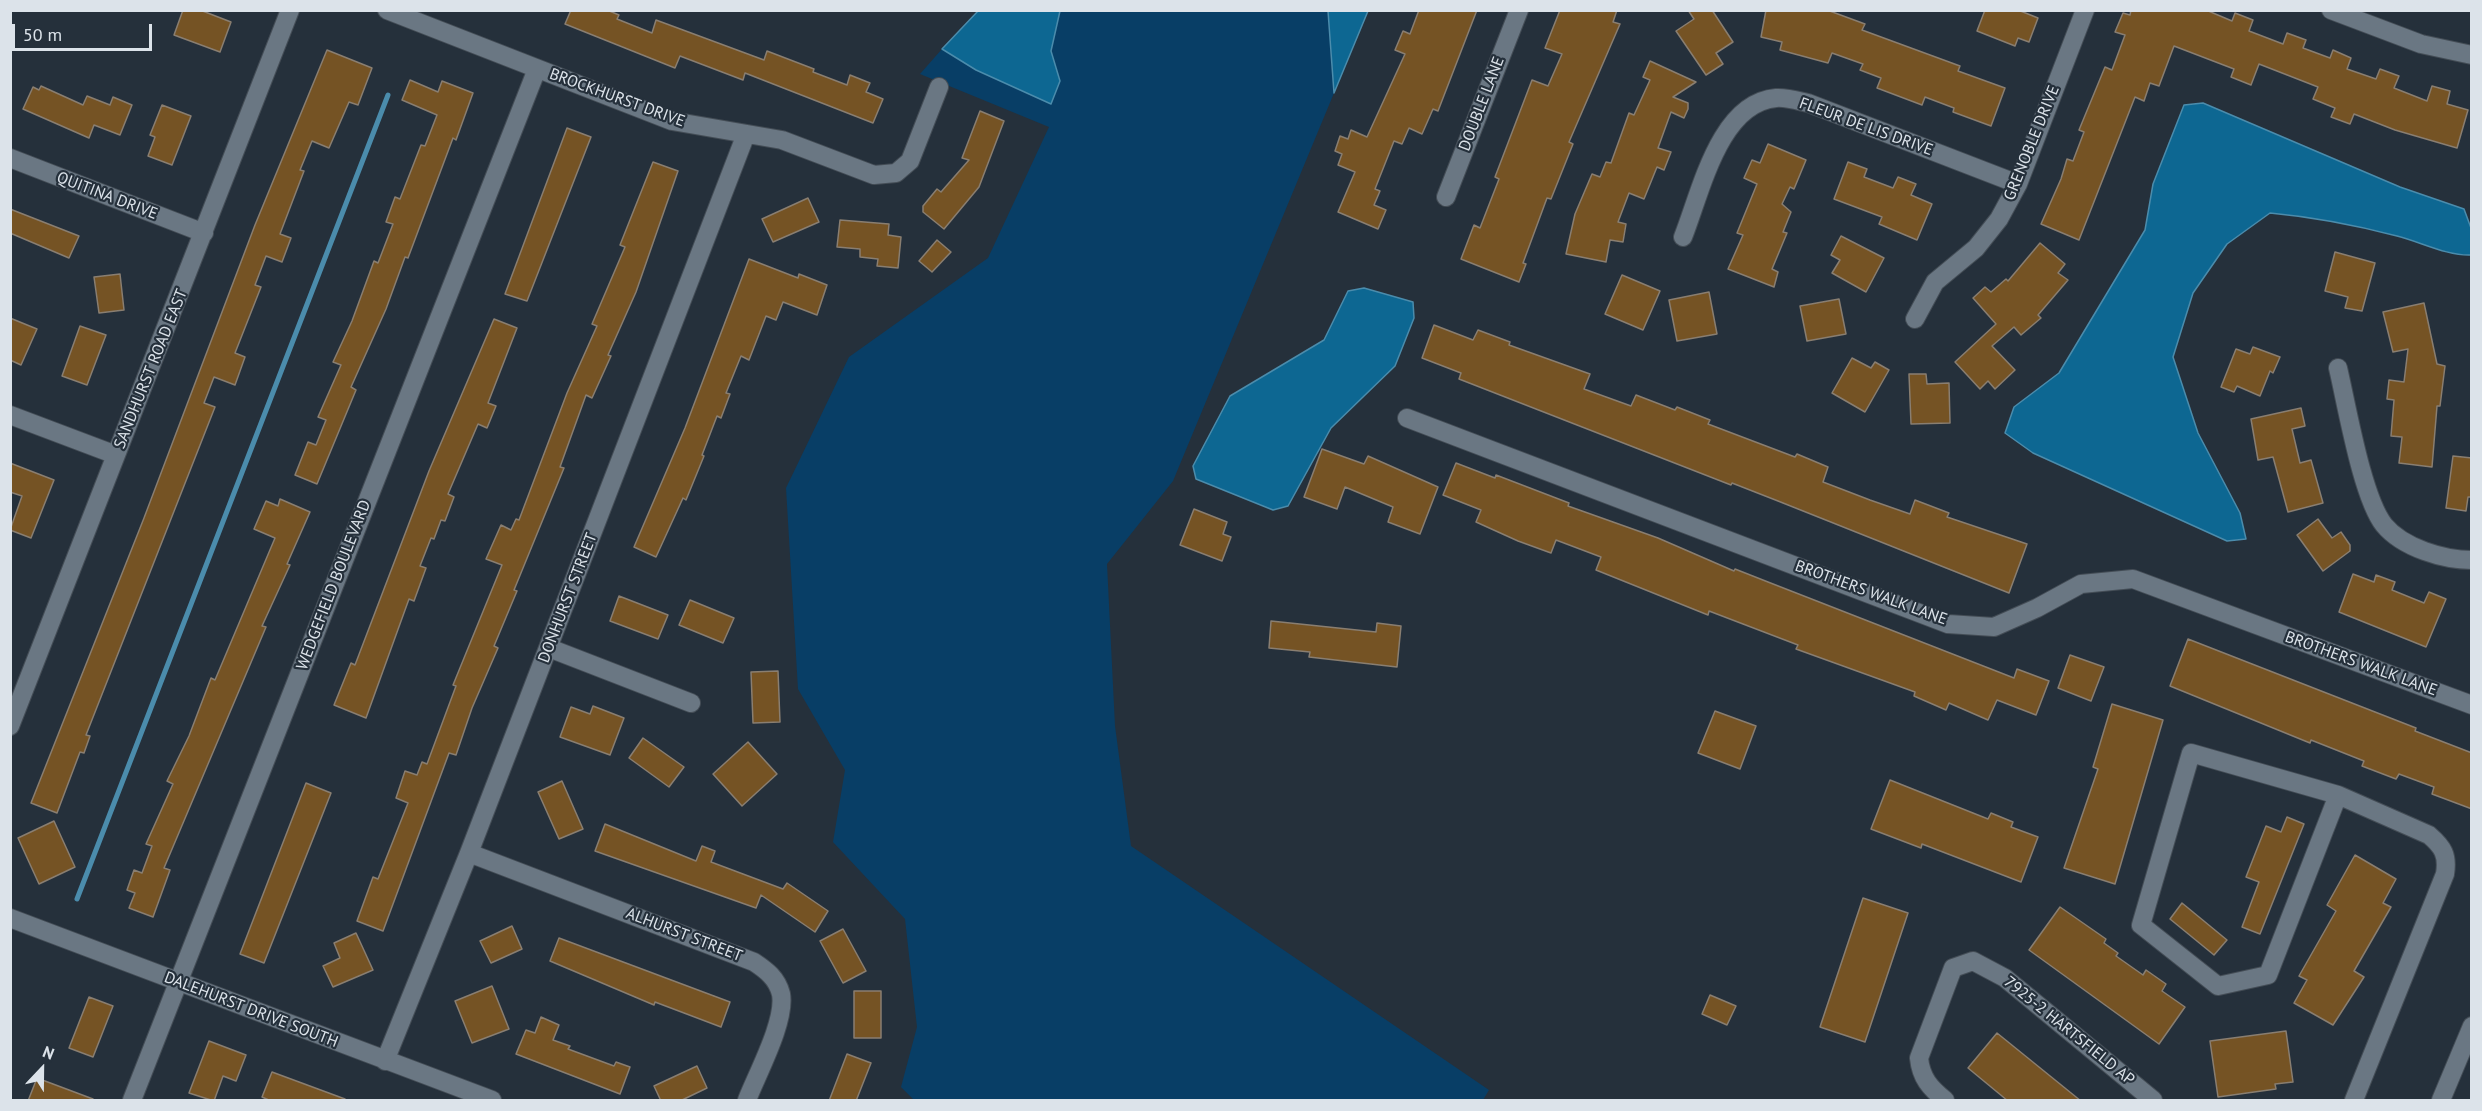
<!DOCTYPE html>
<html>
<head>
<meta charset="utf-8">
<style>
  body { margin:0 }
  #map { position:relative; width:2482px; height:1111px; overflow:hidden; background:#25303b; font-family:"PT Sans",sans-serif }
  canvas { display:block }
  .frame { position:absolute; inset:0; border:12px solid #dce3ea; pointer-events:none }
  .north { position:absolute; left:12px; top:1039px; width:60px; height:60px; -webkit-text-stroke:4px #25303b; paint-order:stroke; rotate:22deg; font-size:16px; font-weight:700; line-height:24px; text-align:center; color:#dce3ea }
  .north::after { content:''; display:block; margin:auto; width:21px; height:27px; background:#dce3ea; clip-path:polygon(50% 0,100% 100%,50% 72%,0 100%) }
  .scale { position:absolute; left:12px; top:24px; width:140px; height:27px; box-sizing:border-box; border:3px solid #dce3ea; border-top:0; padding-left:8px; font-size:18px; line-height:21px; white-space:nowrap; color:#dce3ea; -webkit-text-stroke:4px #25303b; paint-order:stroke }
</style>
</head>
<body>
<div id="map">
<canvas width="2482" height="1111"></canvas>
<div class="frame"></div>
<div class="north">N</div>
<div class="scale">50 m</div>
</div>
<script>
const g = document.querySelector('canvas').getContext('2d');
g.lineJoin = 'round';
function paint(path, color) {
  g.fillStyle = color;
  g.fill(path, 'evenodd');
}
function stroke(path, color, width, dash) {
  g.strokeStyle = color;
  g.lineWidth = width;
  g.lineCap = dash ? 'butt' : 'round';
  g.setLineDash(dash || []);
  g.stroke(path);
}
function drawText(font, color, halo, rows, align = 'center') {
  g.font = font + ' "PT Sans",sans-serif';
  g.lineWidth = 4.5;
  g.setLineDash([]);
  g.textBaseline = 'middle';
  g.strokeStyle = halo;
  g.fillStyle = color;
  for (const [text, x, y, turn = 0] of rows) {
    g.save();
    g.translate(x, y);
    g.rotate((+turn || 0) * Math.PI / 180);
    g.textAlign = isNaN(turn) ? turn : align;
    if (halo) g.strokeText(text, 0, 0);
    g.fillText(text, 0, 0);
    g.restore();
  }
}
paint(new Path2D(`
  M1060,11H1328L1334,93L1173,481L1107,564L1115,726L1131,846L1489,1090L1483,1100H914L901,1087L917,1027L905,919L833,842L845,770L798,689L786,488L849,357L988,258L1049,127L920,74L942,49L976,70L1060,81L1051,51Z`), '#083e66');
const water = new Path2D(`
  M978,11H1060L1051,51L1060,81L1051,104L976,70L942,49Z
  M1328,11H1368L1334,93Z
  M2203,103L2400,187L2464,209L2471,228V255C2447,256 2421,242 2397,236C2355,225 2313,217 2270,213L2227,244L2193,293L2173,357L2198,433L2240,513L2246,539L2227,541L2033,453L2005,433L2014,407L2059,373L2145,230L2153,184L2184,105Z
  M1364,288L1413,302L1414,318L1395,366L1331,428L1288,506L1273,510L1196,479L1193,466L1230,396L1324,340L1348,291Z`);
paint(water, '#0d6792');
stroke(water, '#4b8cac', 1.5);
stroke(new Path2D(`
  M77,899L388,95`), '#4b8cac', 5);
const building = new Path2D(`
  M183,10H200L231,22L220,52L174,35Z
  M571,10H607L619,15L617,19L652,33L656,20L764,60L767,51L814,69L813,72L847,85L850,75L870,83L866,92L883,99L873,123L745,73L743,80L680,56L675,68L565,24Z
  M1419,10H1477L1438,111L1433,109L1422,134L1409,128L1402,144L1394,141L1375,189L1380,191L1374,205L1386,210L1378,229L1338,212L1355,172L1338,165L1342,154L1335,151L1340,136L1348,139L1351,130L1367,137L1405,54L1395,50L1403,31L1410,34Z
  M1560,10H1617L1613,22L1620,24L1569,142L1573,144L1551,199L1547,198L1523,263L1526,264L1519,282L1461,259L1474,225L1480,228L1499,179L1495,177L1532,80L1548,86L1562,54L1545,48Z
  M1688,10H1712L1733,42L1716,53L1723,64L1706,75L1676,31L1694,19Z
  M1766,10H1827L1865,24L1862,30L1960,66L1958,71L2005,88L1991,126L1953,112L1954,108L1925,97L1922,105L1877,88L1881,78L1860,70L1863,64L1832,53L1828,63L1780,50L1782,42L1761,37Z
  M1985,10H2018L2038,18L2029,42L2018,38L2015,46L1977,31Z
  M2131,10H2206L2232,21L2235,13L2253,20L2249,31L2283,44L2287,33L2306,40L2303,48L2330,58L2333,50L2351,58L2347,69L2376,79L2380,69L2399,76L2394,88L2427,101L2432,86L2450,91L2447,104L2468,110L2457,148L2395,130L2354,114L2350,124L2331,117L2335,108L2313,99L2318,87L2259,64L2251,85L2231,77L2234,69L2174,46L2159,86L2150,83L2144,101L2135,97L2079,240L2041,224L2061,179L2067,159L2073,161L2084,132L2079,130L2105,67L2112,70L2125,35L2115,32L2123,13L2130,15Z
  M327,50L372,68L358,105L349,102L329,148L312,141L300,170L304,171L280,234L291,238L282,262L266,256L255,285L261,287L235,353L245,357L235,385L214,377L204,403L215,407L86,735L90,736L84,753L80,752L57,813L31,803L144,518L255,225Z
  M1650,61L1696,82L1673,97L1688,103V109L1684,118L1671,112L1658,148L1671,152L1664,170L1657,167L1644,199L1629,193L1618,222L1626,224L1623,242L1610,240L1606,262L1566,254L1575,214L1592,174L1600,177L1606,162L1611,163L1629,113L1634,115L1650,80L1643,77Z
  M410,80L438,92L442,81L473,93L456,140L453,138L408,258L405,257L386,309L351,387L356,390L317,484L295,475L308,442L316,445L326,420L318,417L341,365L333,362L352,321L374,261L378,263L393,224L386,222L395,197L400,199L421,145L425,146L437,115L402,100Z
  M41,86L83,105L87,96L110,105L113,97L132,105L120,135L94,125L89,138L23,109L33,87L39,90Z
  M162,105L191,116L172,165L148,156L155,137L150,135Z
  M980,111L1004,121L979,187L944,229L923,212V206L937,189L941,192L969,160L962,158Z
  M567,128L591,137L527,301L505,294Z
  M1768,144L1806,160L1794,189L1790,187L1782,204L1791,212L1783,232L1787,233L1772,269L1778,272L1774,287L1728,269L1743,235L1737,233L1757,184L1744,178L1752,160L1760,163Z
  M653,162L678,171L636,292L608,355L611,356L592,398L586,395L560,467L564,468L514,590L517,591L494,646L498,648L472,708L456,755L449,753L383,931L357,921L373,877L378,879L408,803L396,798L405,771L417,775L422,762L427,764L456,686L453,685L502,565L486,559L501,525L511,530L516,519L519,520L567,393L597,326L592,324L625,247L620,245Z
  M1848,162L1867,169L1864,177L1893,188L1898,177L1916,184L1911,195L1932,204L1917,240L1879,224L1882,217L1834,199Z
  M808,198L819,222L773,242L762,219Z
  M10,209L79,236L69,258L10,233Z
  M840,220L889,224L888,235L901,237L898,268L877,266L878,259L860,257V249L837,247Z
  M1841,236L1884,258L1866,292L1832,273L1840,260L1831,255Z
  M937,240L951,252L932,272L919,261Z
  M2040,243L2065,264L2058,273L2068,280L2038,315L2041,318L2021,335L2014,327L1992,346L2015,370L1995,389L1988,381L1980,389L1955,362L1996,324L1973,298L1985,287L1991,292L2006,279L2008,281Z
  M2335,252L2375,263L2362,311L2345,308L2348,297L2325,291Z
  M749,259L798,278L799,274L827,285L817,315L783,302L776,320L766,316L749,360L741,356L726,393L730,394L721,418L717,416L702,455L704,456L686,500L683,498L656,557L634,547L685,428Z
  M120,274L124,310L99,313L94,277Z
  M1622,275L1660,291L1643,330L1605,314Z
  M1709,292L1717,334L1677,341L1669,300Z
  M1839,299L1846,334L1807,341L1800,306Z
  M2424,303L2437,364L2445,366L2440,406H2437L2432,467L2399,463L2402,437L2391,436L2394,400L2387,399L2389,380L2404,382L2408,349L2393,352L2383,312Z
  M10,318L37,329L21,365L10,360Z
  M494,319L517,328L488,403L496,406L487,428L478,424L448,494L454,497L445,521L441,520L434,539L431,538L420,566L426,568L414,601L409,599L366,718L334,705L351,663L355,665L429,471Z
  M1434,325L1473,340L1478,330L1510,342L1509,345L1590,374L1584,389L1631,406L1636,395L1675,410L1677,407L1710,420L1708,424L1795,457L1797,454L1828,467L1823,482L1870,500L1910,514L1915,500L1949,513L1947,517L2027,544L2009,593L1778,501L1732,483L1731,485L1459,379L1461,373L1422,358Z
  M80,326L106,335L87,385L62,376Z
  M2253,347L2280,357L2273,373L2270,371L2260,396L2237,386L2234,392L2221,387L2236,349L2250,354Z
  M1852,358L1871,368L1875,362L1889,370L1865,412L1832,393Z
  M1909,374H1926L1927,384L1949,383L1950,423L1911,424Z
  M2301,408L2305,426L2292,429L2300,463L2311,460L2323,503L2288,512L2273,457L2258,460L2251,419Z
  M1322,449L1364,464L1368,456L1438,487L1420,534L1388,522L1393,507L1345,487L1337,509L1304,497Z
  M2453,456L2472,458V497H2468L2466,511L2446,508Z
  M10,463L54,480L31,538L10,530L22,496L10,492Z
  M1456,463L1495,478L1496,475L1569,503L1568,506L1658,538L1734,571L1735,569L1768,582L2014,678L2017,669L2049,681L2036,715L1997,700L1988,720L1949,703L1946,710L1914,696L1915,692L1796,649L1798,645L1709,611L1708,615L1596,570L1601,557L1556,540L1551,553L1518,541L1476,522L1481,510L1443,495Z
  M280,499L310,512L287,564L290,565L262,626L266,627L164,868L170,870L153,917L129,908L135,893L127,890L134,870L142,873L152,846L146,844L173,784L167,781L189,736L211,678L215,680L275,538L254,529L266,501L278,506Z
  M1194,509L1227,522L1223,534L1231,537L1222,561L1180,545Z
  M2318,519L2332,538L2341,532L2350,545V551L2323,571L2297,535Z
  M2353,574L2374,582L2376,575L2395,582L2392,590L2424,603L2429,592L2446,599L2426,647L2339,612Z
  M619,596L668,615L658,639L610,621Z
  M690,600L734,618L723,643L679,625Z
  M1271,621L1376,632L1377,623L1401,626L1397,667L1309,657L1310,652L1269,648Z
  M2188,639L2416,728L2415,731L2472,753V809L2432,794L2434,787L2399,774L2396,779L2362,766L2364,761L2311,740L2310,743L2170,686Z
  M2070,655L2104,667L2091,701L2058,688Z
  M778,671L780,722L753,723L751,672Z
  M2112,704L2163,720L2115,884L2064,868L2098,769L2093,767Z
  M593,706L624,718L610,755L560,737L571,707L590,714Z
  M1715,711L1756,726L1740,769L1698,753Z
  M643,738L684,767L669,787L629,758Z
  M748,742L777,774L742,806L713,774Z
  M1890,780L1988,819L1991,813L2013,822L2011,827L2038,837L2021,882L1922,844L1921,848L1871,829Z
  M562,781L583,829L559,839L538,792Z
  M306,783L331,793L264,963L240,954Z
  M2287,817L2304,824L2260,934L2242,927L2259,882L2246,877L2266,826L2281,832Z
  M54,821L75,867L39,884L18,838Z
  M605,824L696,861L702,846L715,851L711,862L783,889L787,883L828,911L815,932L761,895L756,908L595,851Z
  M2355,855L2396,879L2383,903L2391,907L2354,971L2364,977L2333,1025L2294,1003L2307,980L2299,976L2336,911L2327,905Z
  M1863,898L1908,913L1865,1042L1820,1027Z
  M2182,903L2227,940L2214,955L2170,919Z
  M2060,907L2106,939L2104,943L2118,953L2116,956L2143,975L2146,970L2166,984L2162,991L2185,1007L2159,1044L2029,950Z
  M512,926L522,949L491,963L480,941Z
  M843,929L866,971L843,983L820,941Z
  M356,933L373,970L333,987L323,966L340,958L334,943Z
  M559,938L730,1002L721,1027L655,1002L654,1005L550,961Z
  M492,986L509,1029L472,1043L455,1001Z
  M854,991H881V1038H854Z
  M1710,995L1736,1006L1727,1025L1702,1014Z
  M89,997L113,1006L93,1057L69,1048Z
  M541,1017L559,1025L553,1040L570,1046L568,1049L614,1066L616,1062L630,1067L620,1094L516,1054L526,1030L535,1033Z
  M2286,1031L2293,1082L2275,1084L2276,1089L2218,1097L2210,1041Z
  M1997,1033L2081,1101H2008L1968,1068Z
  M209,1041L246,1055L236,1081L223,1076L214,1101L189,1093Z
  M847,1054L871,1063L856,1101H829Z
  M697,1066L707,1088L680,1101H661L654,1086Z
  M272,1072L345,1099V1101H271L262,1097Z
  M37,1078L93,1099V1101H28Z`);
paint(building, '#755324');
stroke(building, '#897e71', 1.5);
const minor = new Path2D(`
  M387,10L672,121L782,140L874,175L896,173L910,161L939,87
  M2331,10L2421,44L2472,55
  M10,158L204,233
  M1446,197L1519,10
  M1683,237C1701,192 1719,103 1776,98C1786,97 1799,101 1808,103L2018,184
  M1915,319L1935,282L1976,248L1999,219L2018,184L2085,10
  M2338,368C2347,406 2362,497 2384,525C2403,548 2444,560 2472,560
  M10,415L116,455
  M1407,418L1948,624L1994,627L2037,608L2081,584L2133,579L2472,705
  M549,648L691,703
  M10,726L290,10
  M2338,795L2268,975L2218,986L2141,925L2191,753L2338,795L2429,835C2443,847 2448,855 2445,874L2354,1100
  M469,853L754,962C766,970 777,978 781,994C786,1021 757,1074 747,1100
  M10,918L492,1100
  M385,1061L469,853L746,134
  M132,1100L537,69
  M1945,1100C1930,1088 1921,1078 1919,1058L1953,968L1973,961L2005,978L2153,1100
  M2441,1100L2472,1026`);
stroke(minor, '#444d56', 20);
stroke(minor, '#6a7783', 18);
drawText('16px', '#dce3ea', '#25303b', [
  ["BROCKHURST DRIVE",617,98,20],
  ["DOUBLE LANE",1482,104,-69],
  ["FLEUR DE LIS DRIVE",1866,127,20],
  ["GRENOBLE DRIVE",2032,143,-68],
  ["QUITINA DRIVE",107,196,21],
  ["SANDHURST ROAD EAST",151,369,-68],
  ["WEDGEFIELD BOULEVARD",334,585,-69],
  ["BROTHERS WALK LANE",1871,593,20],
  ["DONHURST STREET",568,598,-69],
  ["BROTHERS WALK LANE",2361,664,20],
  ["ALHURST STREET",684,935,21],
  ["DALEHURST DRIVE SOUTH",251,1010,21],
  ["7925-2 HARTSFIELD AP",2069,1031,39]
]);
</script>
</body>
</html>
